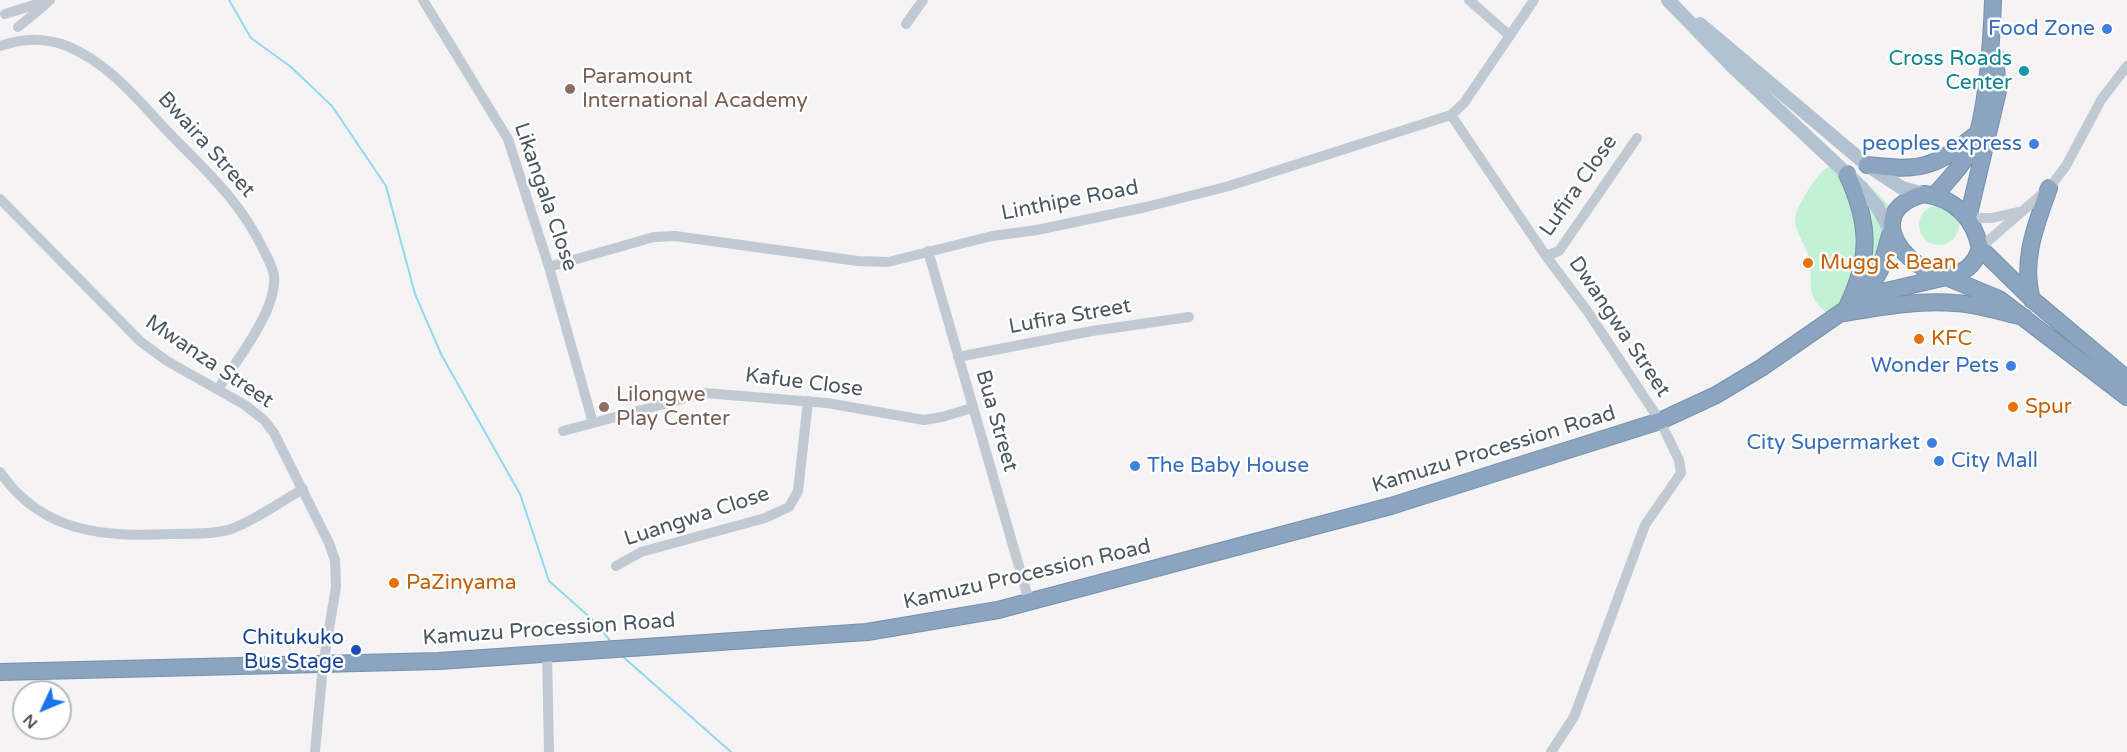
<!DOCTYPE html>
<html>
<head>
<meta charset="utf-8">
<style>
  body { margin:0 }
  #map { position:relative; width:2127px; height:752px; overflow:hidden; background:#f5f3f3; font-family:"Varela Round",sans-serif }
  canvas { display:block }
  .north { position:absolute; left:12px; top:680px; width:60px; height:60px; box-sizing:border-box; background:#fff; border:2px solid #b7bbc0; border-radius:50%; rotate:226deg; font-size:16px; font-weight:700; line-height:24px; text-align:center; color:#4a5661 }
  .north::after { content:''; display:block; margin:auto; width:21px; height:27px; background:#1a73e8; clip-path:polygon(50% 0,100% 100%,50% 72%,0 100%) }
</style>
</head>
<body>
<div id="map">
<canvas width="2127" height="752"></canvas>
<div class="north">N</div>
</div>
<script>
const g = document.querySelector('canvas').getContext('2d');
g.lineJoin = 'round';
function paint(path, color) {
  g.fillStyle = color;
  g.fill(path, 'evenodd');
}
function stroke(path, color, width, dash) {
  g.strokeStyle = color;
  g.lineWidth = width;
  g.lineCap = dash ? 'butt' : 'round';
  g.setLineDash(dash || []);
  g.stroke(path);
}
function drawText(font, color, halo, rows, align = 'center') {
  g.font = font + ' "Varela Round",sans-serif';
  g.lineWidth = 5;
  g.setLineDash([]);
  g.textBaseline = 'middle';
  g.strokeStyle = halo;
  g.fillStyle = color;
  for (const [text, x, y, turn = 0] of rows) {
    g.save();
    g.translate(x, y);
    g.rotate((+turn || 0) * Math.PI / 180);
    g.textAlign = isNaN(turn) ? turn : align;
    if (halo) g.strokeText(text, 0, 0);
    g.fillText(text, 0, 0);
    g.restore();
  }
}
paint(new Path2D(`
  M1839,162C1864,181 1907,209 1899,245C1898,250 1898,258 1894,262C1876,284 1850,298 1827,313C1803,293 1814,284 1809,259C1807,245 1795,234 1795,219C1795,208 1815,178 1823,171C1827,167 1834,165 1839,162Z
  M1919 225a20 20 0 1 1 40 0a20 20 0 1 1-40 0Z`), '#c3f1d5');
stroke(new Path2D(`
  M229,0L251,38L291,67L332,106L386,186L415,294L442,356L520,494L549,581L593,620L612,643
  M621,655L731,752`), '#90daee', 2);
const highway = new Path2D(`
  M1867,165C1919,171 1933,169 1974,136
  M1847,174C1871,226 1871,261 1844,313C1880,307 1918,300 1955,303C1978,304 2001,312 2024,317
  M1924,194C1955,198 1974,219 1980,248C1957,323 1835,218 1924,194Z
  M1935,195C1948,180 1963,165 1972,148C1987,119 1992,34 1993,0
  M1968,218L1998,91L1995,54
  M1980,248L2033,300L2127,379
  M1865,296L1946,277L1999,299L2127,397
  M2032,300C2021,260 2036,225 2049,188
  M0,672L439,661L867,632L998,610L1391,506L1660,421L1716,395L1761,368L1865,296L1880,270L1891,232`);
stroke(highway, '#7690ad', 18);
stroke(new Path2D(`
  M423,0L508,139L549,267L593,423
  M1469,0L1510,36
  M5,14L50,0
  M906,24L923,0
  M18,27L46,4
  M0,46C22,38 44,37 67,46C113,65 142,106 177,141C211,175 243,206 264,251C268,259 273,267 274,276C277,311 236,361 218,389
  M1451,115L1546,256L1559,251L1637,138
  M0,199L141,342L167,361L245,405L264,420L274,433L329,543L335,560L336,587L323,665L315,752
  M1968,218H1992L2018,212
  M1980,248L2049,188L2066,166L2101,100L2127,66
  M928,251L1029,601
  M1546,256L1588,312L1660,421L1679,460L1681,473L1645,525L1574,717L1551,752
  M549,267L654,237L675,236L858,261L888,262L992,236L1037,230L1146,207L1229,186L1451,115L1464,103L1534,0
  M958,357L1092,331L1189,317
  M563,431L705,393L827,403L924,420L942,417L972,408
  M0,472C42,533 103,537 171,534C190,533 213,535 231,529C256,520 280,502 303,489
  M616,566L641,552L765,518L789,507L798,491L808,401
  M547,653L549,752`), '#c1cad2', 10);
stroke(new Path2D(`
  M1668,0L1736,70L1861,187L1878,208L1891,232
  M1700,24L1867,165L1902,188L1924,194`), '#b3c2d1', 14);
stroke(highway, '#8ba5c1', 16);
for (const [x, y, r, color] of [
  [2107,29,6,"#3f7fe0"],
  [2024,71,6,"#0f9aa8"],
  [570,89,6,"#8d6e63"],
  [2034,144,6,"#3f7fe0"],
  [1808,263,6,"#e8710a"],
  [1919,339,6,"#e8710a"],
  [2011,366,6,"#3f7fe0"],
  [604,407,6,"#8d6e63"],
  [2013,407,6,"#e8710a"],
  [1932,443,6,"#3f7fe0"],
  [1939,461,6,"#3f7fe0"],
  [1135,466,6,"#3f7fe0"],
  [394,583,6,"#e8710a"],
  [356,650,6,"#1a4fb4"]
]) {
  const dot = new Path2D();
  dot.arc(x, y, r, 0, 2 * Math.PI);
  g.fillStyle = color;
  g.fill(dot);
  stroke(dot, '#fff', 2);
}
drawText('21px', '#366cbe', '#fff', [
  ["Food Zone",2095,29],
  ["peoples express",2022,144],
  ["Wonder Pets",1999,366],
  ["City Supermarket",1920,443],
  ["City Mall",1951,461,"left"],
  ["The Baby House",1147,466,"left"]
], 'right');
drawText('21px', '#0d838f', '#fff', [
  ["Cross Roads",2012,59],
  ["Center",2012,83]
], 'right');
drawText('21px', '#785e54', '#fff', [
  ["Paramount",582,77],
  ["International Academy",582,101],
  ["Lilongwe",616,395],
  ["Play Center",616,419]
], 'left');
drawText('21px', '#4a5661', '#fff', [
  ["Bwaira Street",206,145,48],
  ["Lufira Close",1579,186,-55],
  ["Likangala Close",545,197,71],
  ["Linthipe Road",1070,201,-11],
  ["Lufira Street",1070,317,-10],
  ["Dwangwa Street",1619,327,56],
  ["Mwanza Street",209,362,34],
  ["Kafue Close",804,383,7],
  ["Bua Street",996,421,74],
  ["Kamuzu Procession Road",1494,450,-17],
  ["Luangwa Close",697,517,-18],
  ["Kamuzu Procession Road",1027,575,-13],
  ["Kamuzu Procession Road",549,630,-4]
]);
drawText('21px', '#c56008', '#fff', [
  ["Mugg & Bean",1820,263],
  ["KFC",1931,339],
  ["Spur",2025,407],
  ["PaZinyama",406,583]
], 'left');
drawText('21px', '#164399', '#fff', [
  ["Chitukuko",344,638],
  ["Bus Stage",344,662]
], 'right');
</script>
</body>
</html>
